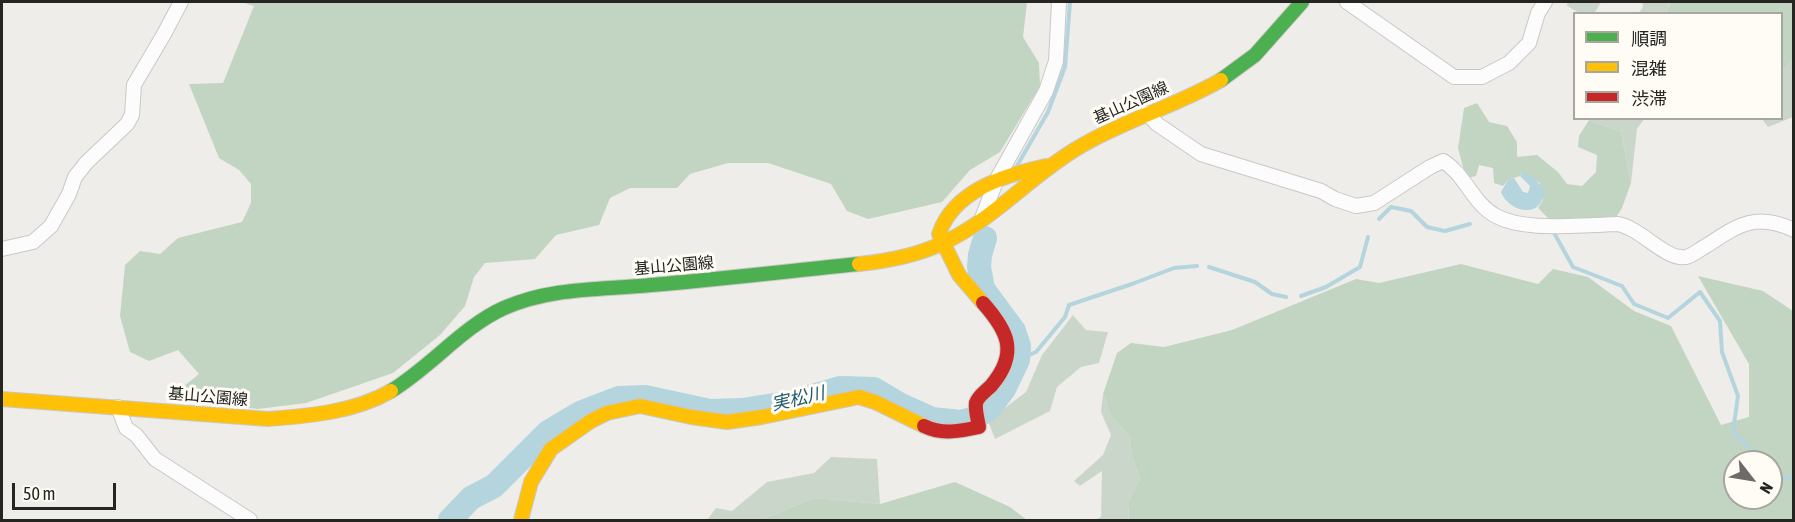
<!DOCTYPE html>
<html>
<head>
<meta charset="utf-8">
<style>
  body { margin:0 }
  #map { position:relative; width:1795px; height:522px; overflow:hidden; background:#efede9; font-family:"Asap Condensed","Noto Sans JP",sans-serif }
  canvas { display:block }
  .frame { position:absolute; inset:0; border:3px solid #252522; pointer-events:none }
  .legend { position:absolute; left:1573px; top:12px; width:210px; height:108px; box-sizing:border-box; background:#fefcf4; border:2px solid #a7a6a0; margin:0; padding:8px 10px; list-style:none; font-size:18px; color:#252522 }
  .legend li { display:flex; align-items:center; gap:12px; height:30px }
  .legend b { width:30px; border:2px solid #a7a6a0 }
  .north { position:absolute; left:1723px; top:450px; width:60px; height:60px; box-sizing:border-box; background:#fefcf4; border:2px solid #a7a6a0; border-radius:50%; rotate:121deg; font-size:16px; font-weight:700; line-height:24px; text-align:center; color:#252522 }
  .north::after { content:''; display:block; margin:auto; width:21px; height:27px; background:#6c6b68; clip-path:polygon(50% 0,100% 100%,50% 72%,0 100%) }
  .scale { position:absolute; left:12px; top:483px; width:104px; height:27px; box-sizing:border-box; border:3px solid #252522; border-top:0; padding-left:8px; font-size:18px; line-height:21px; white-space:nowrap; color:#252522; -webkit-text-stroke:4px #fefcf4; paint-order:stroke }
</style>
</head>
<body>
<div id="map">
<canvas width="1795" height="522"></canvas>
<div class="frame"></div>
<ul class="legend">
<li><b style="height:8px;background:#4caf50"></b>順調</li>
<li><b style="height:8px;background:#ffc107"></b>混雑</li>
<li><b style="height:8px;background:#c62828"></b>渋滞</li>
</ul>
<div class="north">N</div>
<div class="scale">50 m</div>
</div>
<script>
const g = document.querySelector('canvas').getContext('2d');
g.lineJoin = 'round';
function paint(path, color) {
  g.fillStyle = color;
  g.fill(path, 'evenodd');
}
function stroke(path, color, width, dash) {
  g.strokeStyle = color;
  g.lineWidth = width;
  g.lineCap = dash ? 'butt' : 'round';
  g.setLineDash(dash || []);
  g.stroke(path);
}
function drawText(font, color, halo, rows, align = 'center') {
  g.font = font + ' "Asap Condensed","Noto Sans JP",sans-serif';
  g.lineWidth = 6;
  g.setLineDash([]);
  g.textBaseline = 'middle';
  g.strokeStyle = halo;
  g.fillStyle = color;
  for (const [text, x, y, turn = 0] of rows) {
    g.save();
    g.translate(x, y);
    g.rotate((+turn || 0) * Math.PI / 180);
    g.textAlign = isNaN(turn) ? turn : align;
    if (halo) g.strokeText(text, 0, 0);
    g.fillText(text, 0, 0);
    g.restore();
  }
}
paint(new Path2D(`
  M1569,2H1601L1594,14L1579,13L1566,5Z
  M1642,2H1668L1670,3L1666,13L1638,14L1643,7Z
  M1793,59V117L1768,127L1762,119L1782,118V71Z
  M1590,118L1644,119L1637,129L1631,183L1621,132L1589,120Z
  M1073,315L1086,330L1108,332L1099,363L1081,367L1057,387L1050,411L995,439L988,421L1026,392L1042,355Z
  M1103,394L1111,416L1130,437L1132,456L1140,478L1128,503L1129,520H1095L1101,517L1102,471L1080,486L1074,481L1103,455L1111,435L1101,412Z
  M831,457L877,459L880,504L814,498L760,520H707L716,508L732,511L767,482L814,473Z`), '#cbd6ca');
paint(new Path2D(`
  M241,2H1027L1023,37L1039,63L1040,86L1000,152L970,170L942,202L868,219L847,211L831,184L768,163H728L690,174L677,188H630L610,198L599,225L556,235L535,259L485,263L474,277L465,306L440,335L393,373L306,403L258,409L168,399L199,374L178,350L149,361L130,352L120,316L125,265L140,251L160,254L178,238L242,222L251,203V184L239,170L219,158L189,84L223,83L254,6Z
  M1668,2H1793V59L1782,71V14L1666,13L1670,4Z
  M1477,103L1489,122L1507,126L1517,142V157L1537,155L1558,172L1567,184L1582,186L1596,172L1597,155L1578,147L1579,136L1589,120L1621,132L1631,183L1622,208L1615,219L1553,223L1538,208L1543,200L1540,183L1522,172L1520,176L1508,180L1503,186L1494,183L1493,168L1479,165L1476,176L1466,178L1458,148L1464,108Z
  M1461,264L1538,284L1553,269L1588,277L1634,311L1671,326L1721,425L1749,417V364L1698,276L1763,291L1793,311V520H1129L1128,503L1140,478L1132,456L1130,437L1111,416L1103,394L1117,353L1131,343L1164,347L1232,330L1356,279L1379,283ZM1735,462H1771V498H1735Z
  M955,482L1010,507L1027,520H760L814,498L880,504Z`), '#c2d4c2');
paint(new Path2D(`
  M1522,172C1531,174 1539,183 1544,189C1544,221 1508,212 1501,192L1508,180L1514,178L1523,192L1528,193L1530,186L1520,176Z`), '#b4d4de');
stroke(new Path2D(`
  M1017,166L1048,112L1065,67L1070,2
  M1379,219L1391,207L1411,211L1427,227L1445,231L1470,224
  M1553,231L1573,267L1622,286L1634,304L1668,318L1700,292L1720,321L1722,352L1738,396L1733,431L1762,462
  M1209,267L1255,282L1272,294L1286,297
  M1301,296L1326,287L1360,267L1368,237
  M1018,360L1036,352L1065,317L1069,305L1132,284L1174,268L1197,266
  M1771,468L1787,479L1794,475`), '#b4d4de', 4);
stroke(new Path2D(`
  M450,520L471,498L494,486L548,432L580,413L619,398L645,397L710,411L742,410L793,402L840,388L874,389L901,405L932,419L961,422L975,418L990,408L1004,389L1018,360L1019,346L1014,331L983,289L979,267L980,255L985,238`), '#b4d4de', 24);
const street = new Path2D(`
  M1347,2L1454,77H1482L1509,63L1529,43L1538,13L1545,2
  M1147,113L1157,124L1201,154L1321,191L1335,199L1356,206L1374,203L1430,167L1443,161C1465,174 1473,204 1496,216C1522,230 1565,226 1595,225C1602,225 1610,224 1617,224C1640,227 1666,261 1686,257C1692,256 1700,249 1706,246C1738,225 1755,212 1794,230
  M982,218L997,179L1046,91L1056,61L1059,2
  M2,249L33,242L51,226L69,194L75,177L86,163L127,124L132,115L134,85L164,34L181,2
  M118,407L126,428L136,435L155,459L250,520`);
const fast = new Path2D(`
  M1221,80L1255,55L1302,2
  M391,391C431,367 462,327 504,308C552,287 601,290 651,285C721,279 790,271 859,264`);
const slow = new Path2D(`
  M859,264C888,261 916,256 943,243C995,219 1032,174 1081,146C1125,120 1176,106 1221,80
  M983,303L959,275L939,234C954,190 1005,175 1046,166
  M2,399L268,419C309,416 355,412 391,391
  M521,520L531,482L551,449L591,421L607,413L640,406L691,417L727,422L762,417L859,397L875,402L924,426`);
const jam = new Path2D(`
  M924,426C942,435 961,431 979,427C978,420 975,411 976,403C978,396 986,391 991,386C1019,353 1008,331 983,303`);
stroke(street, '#c9c8c5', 16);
stroke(fast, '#c9c8c5', 16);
stroke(slow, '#c9c8c5', 16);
stroke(jam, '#c9c8c5', 16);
stroke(street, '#fdfcfc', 14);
stroke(fast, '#4caf50', 14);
stroke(slow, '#ffc107', 14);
stroke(jam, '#c62828', 14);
drawText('16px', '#252522', '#fefcf4', [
  ["基山公園線",1131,103,-24],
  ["基山公園線",674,266,-5],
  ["基山公園線",208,397,5]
]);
drawText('italic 18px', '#1c5a6d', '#fefcf4', [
  ["実松川",798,399,-13]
]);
</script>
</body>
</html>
